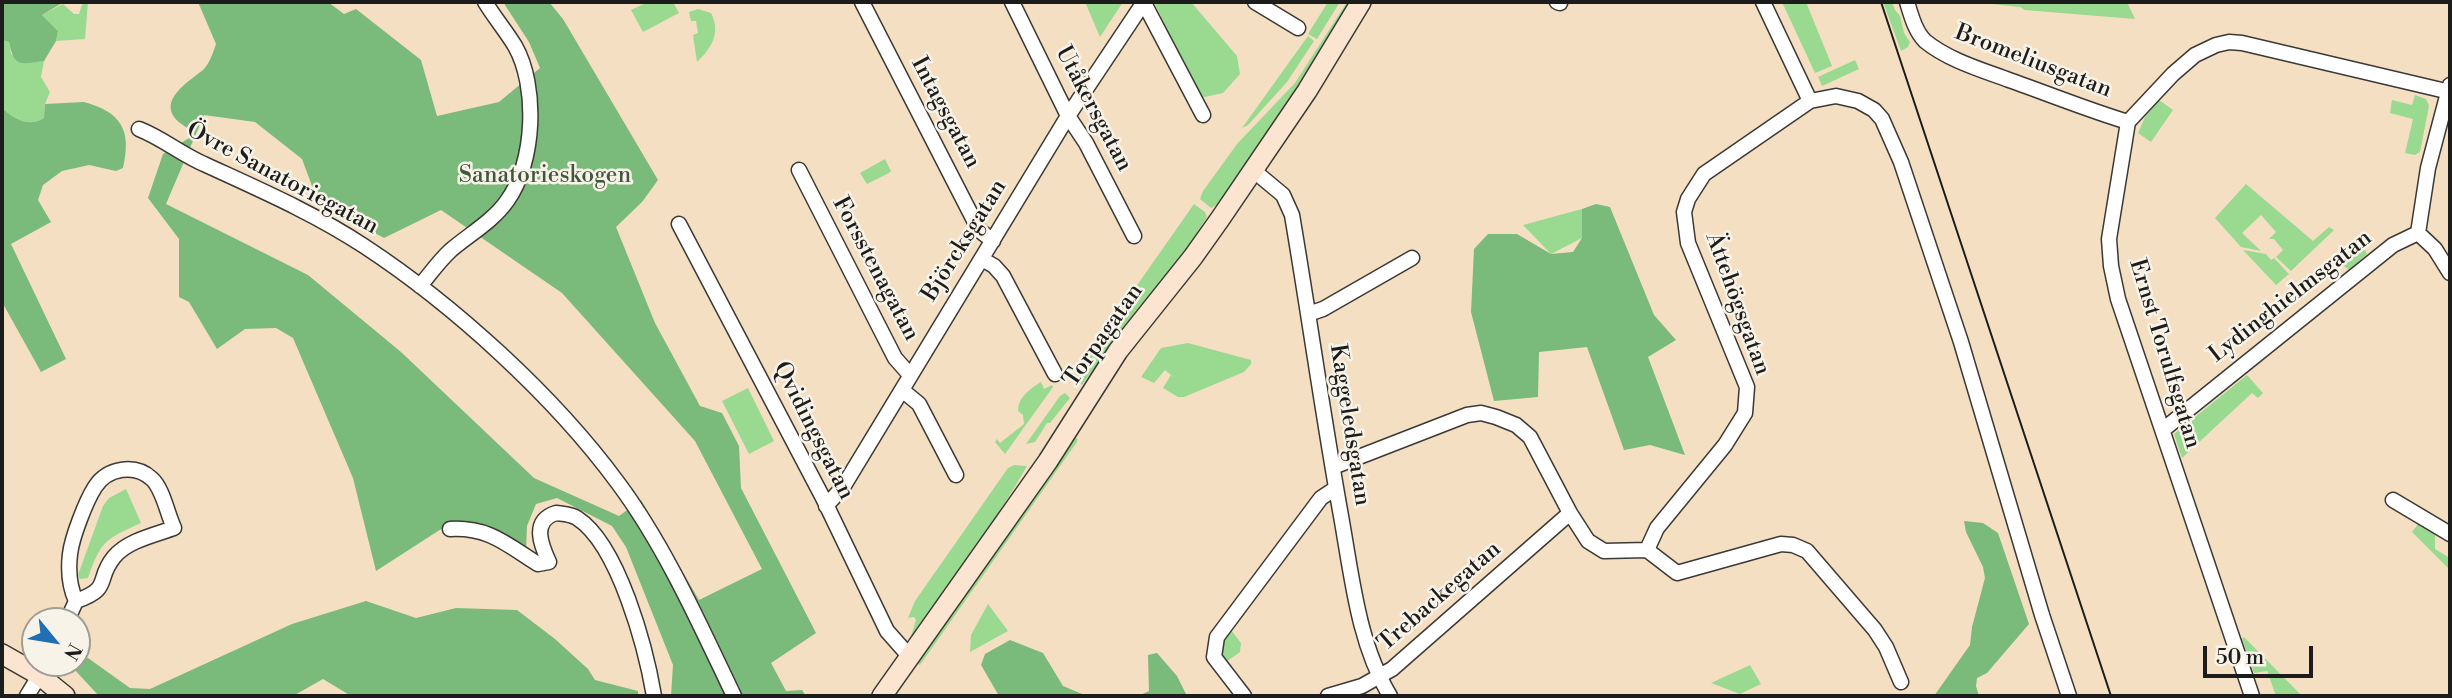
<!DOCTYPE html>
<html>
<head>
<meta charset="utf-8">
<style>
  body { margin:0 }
  #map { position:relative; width:2452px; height:698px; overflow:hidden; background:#f4dfc2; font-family:"Libre Bodoni",serif }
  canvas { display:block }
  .frame { position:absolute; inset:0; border:4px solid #1c1c1c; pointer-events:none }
  .north { position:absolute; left:21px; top:607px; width:70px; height:70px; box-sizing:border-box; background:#f7f3e8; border:2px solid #9f9d96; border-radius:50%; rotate:120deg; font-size:19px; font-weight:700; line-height:28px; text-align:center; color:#1c1c1c }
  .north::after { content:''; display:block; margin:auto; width:24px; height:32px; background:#1f6fb2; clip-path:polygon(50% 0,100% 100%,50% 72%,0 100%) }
  .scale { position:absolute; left:2203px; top:646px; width:110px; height:32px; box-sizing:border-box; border:4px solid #1c1c1c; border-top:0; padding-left:9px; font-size:21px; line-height:24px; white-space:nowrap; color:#1c1c1c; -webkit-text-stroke:5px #f7f3e8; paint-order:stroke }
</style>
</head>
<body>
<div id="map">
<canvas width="2452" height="698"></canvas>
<div class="frame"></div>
<div class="north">N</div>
<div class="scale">50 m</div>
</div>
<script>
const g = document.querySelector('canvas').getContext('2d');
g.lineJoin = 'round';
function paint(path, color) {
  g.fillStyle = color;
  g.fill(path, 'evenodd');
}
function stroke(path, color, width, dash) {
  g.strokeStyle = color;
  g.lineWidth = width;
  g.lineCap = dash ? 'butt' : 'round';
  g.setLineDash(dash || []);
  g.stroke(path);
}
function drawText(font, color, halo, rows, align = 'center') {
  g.font = font + ' "Libre Bodoni",serif';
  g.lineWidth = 5;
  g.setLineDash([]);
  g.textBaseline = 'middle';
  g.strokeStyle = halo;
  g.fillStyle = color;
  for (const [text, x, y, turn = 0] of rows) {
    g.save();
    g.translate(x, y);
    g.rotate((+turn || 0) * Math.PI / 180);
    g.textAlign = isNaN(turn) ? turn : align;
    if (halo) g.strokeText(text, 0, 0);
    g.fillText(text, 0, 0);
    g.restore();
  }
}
paint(new Path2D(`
  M83,2H88L85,39L56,41L58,31L42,15L63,4L74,14H79Z
  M648,2H673L679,13L643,32L631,10Z
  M1085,2H1123L1100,37Z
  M1154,2H1191L1237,56L1240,74L1223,93L1200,98Z
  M1328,2H1340L1317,39L1308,34Z
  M1347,2H1351L1310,67L1218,204L1211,208L1200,199L1203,191L1237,144L1295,83Z
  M1782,2H1806L1832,66L1815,73Z
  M1883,2H1892L1895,10L1900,16L1904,33L1910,42L1908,47L1901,51Z
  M1972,2H2127L2135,19L2025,10L2020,7Z
  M698,9L711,13C721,32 712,48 697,62L693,35L698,33L696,21H691L689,12Z
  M1308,36L1314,41L1287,82L1248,125L1242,128Z
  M2,40L9,42L11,54L24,63L44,61L41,77L50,92L45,104L44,118C29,128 14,119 2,108Z
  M1855,60L1859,69L1822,86L1818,77Z
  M2415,95L2426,99L2429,106L2420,152L2415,155L2405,153L2413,119L2390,113L2392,100L2412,105Z
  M2159,100L2173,110L2151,142L2138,133L2145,117Z
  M885,159L891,171L889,173L867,184L860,173Z
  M2246,184L2313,241L2329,227L2334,230L2291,271L2276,257L2283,250L2274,239H2269L2276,232L2261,215L2242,233L2261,251L2241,247L2215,218Z
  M1194,204L1205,212L1207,217L1175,267L1137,310L1082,385L1072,378Z
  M1582,209V238L1551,254L1523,225Z
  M2353,248L2365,250L2367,254L2349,270L2339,262Z
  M2243,250L2266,254L2271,260L2274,258L2289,274L2276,285Z
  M1188,343L1251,360V364L1244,372L1184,397H1178L1163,388L1171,375L1165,370L1154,383L1141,377L1161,348Z
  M2247,375L2263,393L2258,398L2252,393L2182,458L2174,434Z
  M1041,382L1044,389L1052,385L1053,387L1005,454L995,442L997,439L1000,443L1024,424L1023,415L1018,411C1018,397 1030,389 1041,382Z
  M748,388L774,441L749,454L722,401Z
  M1065,393L1070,398L1050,423H1047L1035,442L1026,444L1060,396Z
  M1075,438L1078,439L1077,442L920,665L917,663Z
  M1014,465L1027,466C993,525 954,579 914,634L911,636L916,620L914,617L908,618L915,601L1008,468Z
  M126,489L141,523C106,539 101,540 88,578L80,579L78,575L103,506L109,498Z
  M2418,524L2435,534V549L2450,558V570L2412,532Z
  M988,604L1008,631L970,652L971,635Z
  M1231,630L1241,643L1240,652L1226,662L1222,658V645Z
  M2244,637L2302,696H2276L2267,671L2254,673L2242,639Z
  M1750,665L1761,684L1740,694L1711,683Z`), '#99da90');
paint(new Path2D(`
  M2,2H64L42,15L58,31L56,41L44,61C21,64 14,68 9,42L2,40Z
  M198,2H328L344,14L356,9L421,60L437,116L499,102L540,68L529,42L503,2H549L563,19L658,180L642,202L616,227L655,323L700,406L722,413L739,446L741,488L816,633L771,663L786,691L802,690L806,696H671L673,665L626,547L612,526L557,498L536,504L527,526L526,550L486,527L452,522L376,571L353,478L293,338L276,328L245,329L217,349L189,302L179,297V239L148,198L163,154L194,135C189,127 179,124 174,117C160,97 193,79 204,69C210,62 213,53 216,44ZM204,115L255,122L302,159L318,202L384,238L441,210L562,293L695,441L762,569L699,600L641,500L619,516L534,478L401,352L308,275L166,204Z
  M84,102C121,112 132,130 123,168L116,171L89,165L62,171L43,185L38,200L51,222L11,244L66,359L41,372L2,302V108C14,119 29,128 44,118L45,104Z
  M1596,204L1610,207L1654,315L1676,340L1648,357L1685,455L1650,445L1624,450L1587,347L1539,352L1538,397L1494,401L1471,312L1474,249L1488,234H1517L1551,254L1573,252L1582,238V209Z
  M1964,521L1983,523L1998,533L2029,624L1987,673L1977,678L1976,686L1979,696H1934L1970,645L1972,627L1985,578L1983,567L1966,532Z
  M366,601L416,618L456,608L517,610L555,639L588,669L595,680L638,691V696H351L323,679L293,696H99L73,668V663H77V659L88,658L130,688L150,689L292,624Z
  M1010,640L1043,653L1063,686L1087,696H999L981,665L985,654Z
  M1157,653L1177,676L1187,696H1138L1149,691L1148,655Z`), '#7aba7a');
const street = new Path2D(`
  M862,2L979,230L993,241
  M1012,2L1068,116L1086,143L1134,236
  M1255,2L1298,28
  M1557,2L1560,3
  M1763,2L1810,101
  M1907,2C1911,15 1915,31 1925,41C1948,60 1982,70 2009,80C2049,94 2088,110 2128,122
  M1144,3L1203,115
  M2450,85L2428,168L2418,233L2435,249L2450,273
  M139,129C162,138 181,154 204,164C258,189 314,213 364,246C454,305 554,396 618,483C665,546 700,625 734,696
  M799,170L895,358L910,375
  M1253,170L1283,195L1292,215C1309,315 1323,416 1341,516C1352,577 1358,643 1390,696
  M679,224L823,498L887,631L910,657
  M982,259L994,266L1003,276L1055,374
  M420,286C430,274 439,261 451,250C470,234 493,221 507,201C535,163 538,86 515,46C506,31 494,17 485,2
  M1308,314L1323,309L1412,258
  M902,390L919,404L956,475
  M2164,429L2393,245L2418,233
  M1333,467L1467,415L1481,413L1496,417L1516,425L1530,437L1570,513L1588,541L1604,551L1647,550
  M2393,500L2450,534
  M826,506L843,487L1068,116L1144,2
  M450,529C489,527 506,544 538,564L549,562C541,545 531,521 556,513C563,514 571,514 577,518C619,545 646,649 654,696
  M1647,550L1657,528L1725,445L1745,413L1747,387L1688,243L1684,212L1688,199L1704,174L1810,101L1836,96L1858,101L1874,110L1882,119L1901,162L1961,342L2042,615L2069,696
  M1647,550L1677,573L1781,544L1793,545L1807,551L1875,630L1886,647L1901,682
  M67,621L76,601C113,588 95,580 114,557C127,541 154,535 174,528C167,513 163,489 152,479C135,463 107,468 95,487C86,501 72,537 70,554C68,571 69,586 76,601
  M27,696L47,663
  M1244,696L1214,657L1217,637L1321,498L1336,488
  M1328,696L1362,686L1392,669L1570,513
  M2252,696L2118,299L2111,266L2109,239L2128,122L2173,74L2195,55L2216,45L2229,42L2242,43L2450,92`);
const secondary = new Path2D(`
  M2,654L39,675L65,696
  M882,696L1048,461L1118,351L1193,257L1220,219L1307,91L1361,2`);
stroke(street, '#3c3935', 17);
stroke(secondary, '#3c3935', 22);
stroke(street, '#fff', 14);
stroke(secondary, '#fce5d0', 19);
stroke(new Path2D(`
  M1881,2L2111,696`), '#1c1c1c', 2);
drawText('23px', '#1c1c1c', '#f7f3e8', [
  ["Bromeliusgatan",2033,62,21],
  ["Utåkersgatan",1093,109,62],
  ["Intagsgatan",945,113,62],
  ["Övre Sanatoriegatan",282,179,28],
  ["Björcksgatan",965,241,-58],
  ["Forsstenagatan",875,269,62],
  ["Lydinghielmsgatan",2291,297,-38],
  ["Ättehögsgatan",1737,304,70],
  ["Torpagatan",1104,336,-55],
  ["Ernst Torulfsgatan",2164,354,73],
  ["Kaggeledsgatan",1349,425,81],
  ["Qvidingsgatan",813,431,63],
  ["Trebackegatan",1440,597,-41]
]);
drawText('23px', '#42553f', '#f7f3e8', [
  ["Sanatorieskogen",545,176]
]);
</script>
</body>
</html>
